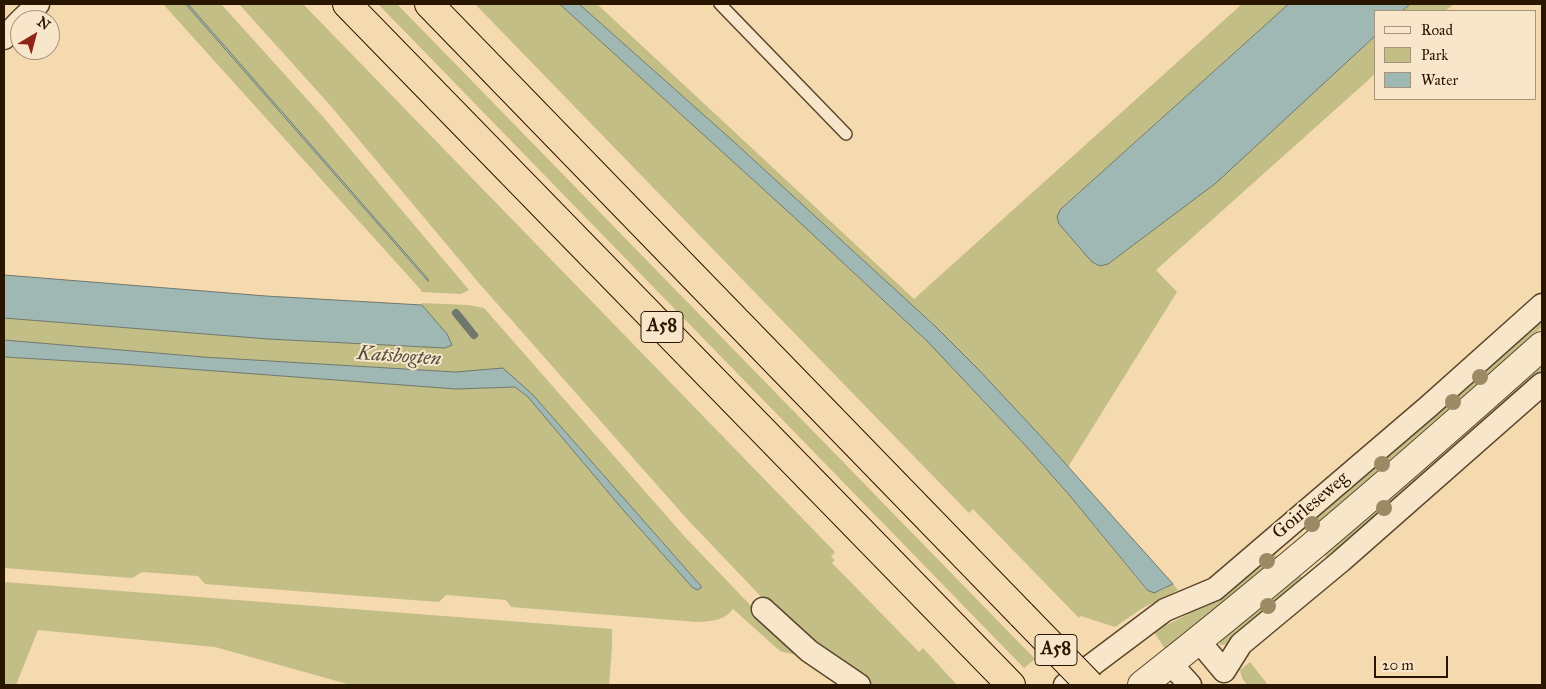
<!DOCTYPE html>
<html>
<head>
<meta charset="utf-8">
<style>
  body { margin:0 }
  #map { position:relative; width:1546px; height:689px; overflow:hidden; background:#f5d9af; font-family:"IM FELL Great Primer",serif }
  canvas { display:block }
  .frame { position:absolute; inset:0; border:5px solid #291600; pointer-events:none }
  .legend { position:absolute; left:1374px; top:10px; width:162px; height:90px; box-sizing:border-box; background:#f8e6cb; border:1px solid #a5937a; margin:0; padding:6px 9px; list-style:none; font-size:15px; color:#291600 }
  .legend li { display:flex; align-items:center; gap:10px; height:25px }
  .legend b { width:25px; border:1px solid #a5937a }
  .north { position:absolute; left:10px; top:10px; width:50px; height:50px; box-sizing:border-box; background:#f8e6cb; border:1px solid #a5937a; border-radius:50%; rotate:37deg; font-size:14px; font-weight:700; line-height:20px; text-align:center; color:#291600 }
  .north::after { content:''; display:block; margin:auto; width:18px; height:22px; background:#8f2418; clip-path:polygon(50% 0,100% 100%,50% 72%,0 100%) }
  .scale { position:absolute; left:1374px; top:656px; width:74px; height:22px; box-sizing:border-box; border:2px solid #291600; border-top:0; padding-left:6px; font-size:15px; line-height:18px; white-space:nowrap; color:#291600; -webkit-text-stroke:4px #f8e6cb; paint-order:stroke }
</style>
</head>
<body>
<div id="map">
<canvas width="1546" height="689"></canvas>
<div class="frame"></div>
<ul class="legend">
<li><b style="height:6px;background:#f8e6cb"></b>Road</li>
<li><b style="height:14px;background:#c2be86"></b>Park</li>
<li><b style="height:14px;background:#9fb8b4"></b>Water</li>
</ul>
<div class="north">N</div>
<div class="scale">20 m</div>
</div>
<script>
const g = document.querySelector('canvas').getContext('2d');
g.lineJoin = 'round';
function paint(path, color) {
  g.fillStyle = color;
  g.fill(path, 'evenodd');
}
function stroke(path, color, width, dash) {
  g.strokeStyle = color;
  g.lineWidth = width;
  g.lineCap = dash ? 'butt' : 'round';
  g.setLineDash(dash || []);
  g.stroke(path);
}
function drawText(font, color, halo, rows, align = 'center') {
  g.font = font + ' "IM FELL Great Primer",serif';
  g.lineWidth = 4;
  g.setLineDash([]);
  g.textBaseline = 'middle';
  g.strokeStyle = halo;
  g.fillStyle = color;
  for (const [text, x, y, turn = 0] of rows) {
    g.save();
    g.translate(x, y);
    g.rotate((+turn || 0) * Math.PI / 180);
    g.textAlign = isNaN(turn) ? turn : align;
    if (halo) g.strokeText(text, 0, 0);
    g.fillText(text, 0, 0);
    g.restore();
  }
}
paint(new Path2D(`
  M163,4H186L427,281L428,279L188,4H221L324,118L469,290L461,294L421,292V290Z
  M239,4H303L835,552L831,557L835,560L832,563L919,652L923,648L957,685H872L843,666L769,605L688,520L649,476L478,282L329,104Z
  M378,4H397L1035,659L1024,668Z
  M475,4H560L795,218L927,341L1025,445L1071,497L1146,590L1158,592L1173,584L1178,590L1141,609L1115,627L1081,616L1079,618L973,509L969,513Z
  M579,4H597L914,299L1242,4H1289L1060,210L1059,224L1095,264L1104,265L1108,264L1215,183L1375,36V74L1156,270L1177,292L1068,467L979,370L936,327L733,141Z
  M1410,4H1454L1445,11H1402Z
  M422,303L468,305L484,308L685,537L777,633L804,657L780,651L733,609C724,621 711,621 697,622L511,607L506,600L446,595L439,602L205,584L198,576L142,572L132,578L4,568V357L122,364L456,389L515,387L528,397L624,511L692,587L701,586L533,395L503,369L455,372L203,357L4,340V318L268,339L445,348L447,334L422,305ZM458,312L477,331L474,335L472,336L455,317L456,313Z
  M1542,313V327L1307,532L1301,525Z
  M1542,364V377L1331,562L1324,554Z
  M1271,550L1278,557L1165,649L1154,632H1151L1181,618L1206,604Z
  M1299,574L1306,583L1230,644L1220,645V639Z
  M4,582L612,629V648L609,685H351L215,647L38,630L16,685H4Z
  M1250,662L1268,685H1247L1242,678L1240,670Z`), '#c2be86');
const water = new Path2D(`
  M186,4H188L428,279V281Z
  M560,4H579L733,141L936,327L979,370L1047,443L1173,584L1154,593L1147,590L1071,497L1025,445L927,341L795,218Z
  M1289,4H1410L1402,11H1375V36L1216,183L1108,264L1100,266L1092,262L1059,224L1057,217L1060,210Z
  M4,275L266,296L422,305L447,334L452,345L445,348L268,339L4,318Z
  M4,340L203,357L455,372L503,368L533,395L701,586V588L697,590L692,587L624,511L528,397L515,387L456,389L122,364L4,357Z`);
paint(water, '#9fb8b4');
stroke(water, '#70776c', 1);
stroke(new Path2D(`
  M456,313L474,335`), '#70776c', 8);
const service = new Path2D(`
  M720,4L846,134`);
const minor = new Path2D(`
  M21,20L38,4
  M4,38L20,21
  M763,609L809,651L859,685
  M1198,640L1224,671L1241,644L1341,561L1542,384
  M1170,663L1190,685
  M1065,685L1165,610L1215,589L1429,406L1542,305`);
const tertiary = new Path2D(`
  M1142,685C1280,577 1412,462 1542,346`);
const motorway = new Path2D(`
  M347,4L1011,685
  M429,4L1022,615`);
stroke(service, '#5c472c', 14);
stroke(minor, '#5c472c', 25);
stroke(tertiary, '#5c472c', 30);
stroke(motorway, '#291600', 30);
stroke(service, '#f8e6cb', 11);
stroke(minor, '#f8e6cb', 22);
stroke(tertiary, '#f8e6cb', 28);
stroke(motorway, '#f5d9af', 28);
const motorwayBridge = new Path2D(`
  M1022,615L1090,685`);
stroke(motorwayBridge, '#291600', 30, []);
stroke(motorwayBridge, '#f5d9af', 28);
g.fillStyle = '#9e8965';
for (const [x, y] of [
  [1480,377],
  [1453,402],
  [1382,464],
  [1384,508],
  [1312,524],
  [1267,561],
  [1268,606]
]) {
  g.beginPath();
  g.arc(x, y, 8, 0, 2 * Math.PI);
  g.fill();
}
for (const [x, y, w] of [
  [662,327,42],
  [1056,650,42]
]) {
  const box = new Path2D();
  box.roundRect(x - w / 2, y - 15.5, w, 31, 4);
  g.fillStyle = '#f8e6cb';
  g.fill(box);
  stroke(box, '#291600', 1);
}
drawText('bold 18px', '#291600', null, [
  ["A58",662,327],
  ["A58",1056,650]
]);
drawText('19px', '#291600', '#f8e6cb', [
  ["Goirleseweg",1311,506,-40]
]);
drawText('italic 20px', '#524f3f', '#f8e6cb', [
  ["Katsbogten",399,357,4]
]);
</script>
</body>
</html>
